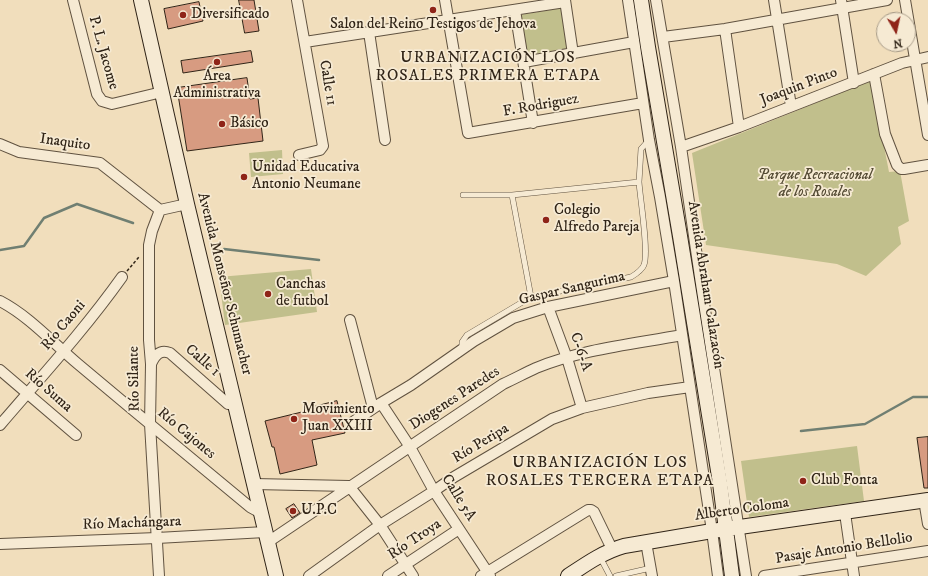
<!DOCTYPE html>
<html>
<head>
<meta charset="utf-8">
<style>
  body { margin:0 }
  #map { position:relative; width:928px; height:576px; overflow:hidden; background:#f1debc; font-family:"IM FELL DW Pica",serif }
  canvas { display:block }
  .north { position:absolute; left:876px; top:12px; width:40px; height:40px; box-sizing:border-box; background:#f6ead3; border:1px solid #a79b88; border-radius:50%; rotate:171deg; font-size:11px; font-weight:700; line-height:16px; text-align:center; color:#302417 }
  .north::after { content:''; display:block; margin:auto; width:14px; height:18px; background:#8f2418; clip-path:polygon(50% 0,100% 100%,50% 72%,0 100%) }
</style>
</head>
<body>
<div id="map">
<canvas width="928" height="576"></canvas>
<div class="north">N</div>
</div>
<script>
const g = document.querySelector('canvas').getContext('2d');
g.lineJoin = 'round';
function paint(path, color) {
  g.fillStyle = color;
  g.fill(path, 'evenodd');
}
function stroke(path, color, width, dash) {
  g.strokeStyle = color;
  g.lineWidth = width;
  g.lineCap = dash ? 'butt' : 'round';
  g.setLineDash(dash || []);
  g.stroke(path);
}
function drawText(font, color, halo, rows, align = 'center') {
  g.font = font + ' "IM FELL DW Pica",serif';
  g.lineWidth = 3.5;
  g.setLineDash([]);
  g.textBaseline = 'middle';
  g.strokeStyle = halo;
  g.fillStyle = color;
  for (const [text, x, y, turn = 0] of rows) {
    g.save();
    g.translate(x, y);
    g.rotate((+turn || 0) * Math.PI / 180);
    g.textAlign = isNaN(turn) ? turn : align;
    if (halo) g.strokeText(text, 0, 0);
    g.fillText(text, 0, 0);
    g.restore();
  }
}
paint(new Path2D(`
  M562,8L569,48L527,55L520,15Z
  M871,80L889,172L900,171L909,221L898,227L901,244L866,276L837,264L706,245L692,153L796,111Z
  M282,150L283,174L251,177L249,153Z
  M311,269L317,312L225,325L219,277Z
  M857,446L864,501L749,517L741,461Z`), '#c1bf8c');
stroke(new Path2D(`
  M224,249L319,260
  M0,250L24,246L44,218L77,204L133,223
  M801,431L865,424L913,397H928`), '#707f72', 2.5);
const building = new Path2D(`
  M239,0H254L259,31L245,33Z
  M199,2L203,21L168,29L164,9Z
  M251,51L253,62L183,73L181,61Z
  M247,78L250,99L258,98L263,141L187,151L177,88Z
  M337,401L345,433L312,440L317,465L280,474L274,447H272L265,421L310,410V408Z
  M928,437V488H924L917,438Z
  M294,504L300,513L292,518L286,509Z`);
paint(building, '#d79b81');
stroke(building, '#302417', 1);
const lane = new Path2D(`
  M463,195H512L639,182L641,149L649,140
  M512,195L531,297L631,277C636,274 642,270 644,265C649,251 640,198 639,182
  M462,348V342L467,335L531,297
  M600,557L610,576
  M616,576L651,568`);
const street = new Path2D(`
  M73,0L97,94L102,101L112,104L162,92
  M297,0L323,146L320,150L299,155
  M445,0L468,133L643,103
  M565,0L573,54
  M628,0L649,140L660,197L674,281L712,531L718,576
  M656,0L681,147L700,277L746,576
  M774,0L791,106
  M841,0L854,83
  M905,0L928,135
  M515,10L533,123
  M725,29L739,127
  M369,32L385,140
  M663,37L725,29L887,0
  M305,42L565,2
  M524,62L634,42
  M874,74L885,134L897,165L901,169H904L928,165
  M0,144L19,152L100,163L160,210
  M681,147L739,127L902,63L928,57
  M0,301C29,316 53,343 78,364C135,412 192,459 250,507L261,513
  M548,307L567,358L582,408
  M350,320L373,408
  M151,364C155,355 160,349 170,353L228,404H235
  M0,370L76,435
  M381,403L411,385L474,341L513,318L548,307L674,281
  M353,422L381,403L410,447L434,491L490,576
  M0,425C42,376 85,329 122,277
  M254,484L349,486L380,525L413,576
  M924,500L928,524
  M845,513L854,576
  M268,542L503,384C514,379 525,373 536,368C582,349 634,344 682,335
  M646,542L652,576
  M0,544L157,538L265,532
  M159,576L150,424L151,364L149,340V245L152,231L160,210L187,204
  M309,576L380,525L434,491L454,477L552,419L582,408L648,393L690,387
  M388,576L459,529
  M481,576L588,510H591L594,512L612,549
  M764,576L928,551`);
const secondary = new Path2D(`
  M141,0L187,204L276,576
  M641,0L648,47L680,236L720,483L732,576
  M568,576C586,564 603,552 624,546L712,531L928,500`);
stroke(lane, '#605240', 6);
stroke(street, '#605240', 12);
stroke(secondary, '#302417', 16);
stroke(new Path2D(`
  M127,271L139,257`), '#302417', 1.5, [3, 2]);
stroke(lane, '#f6ead3', 5);
stroke(street, '#f6ead3', 10);
stroke(secondary, '#f6ead3', 14);
for (const [x, y, r, color] of [
  [433,10,4,"#8f2418"],
  [183,15,4,"#8f2418"],
  [217,62,4,"#8f2418"],
  [222,124,4,"#8f2418"],
  [244,177,4,"#8f2418"],
  [546,220,4,"#8f2418"],
  [268,294,4,"#8f2418"],
  [294,419,4,"#8f2418"],
  [803,481,4,"#8f2418"],
  [293,511,4,"#8f2418"]
]) {
  const dot = new Path2D();
  dot.arc(x, y, r, 0, 2 * Math.PI);
  g.fillStyle = color;
  g.fill(dot);
  stroke(dot, '#f6ead3', 1.5);
}
drawText('15px', '#302417', '#f6ead3', [
  ["Diversificado",191,15],
  ["Salon del Reino Testigos de Jehova",433,25,"center"],
  ["Área",217,77,"center"],
  ["Administrativa",217,94,"center"],
  ["Básico",230,124],
  ["Unidad Educativa",252,168],
  ["Antonio Neumane",252,185],
  ["Colegio",554,211],
  ["Alfredo Pareja",554,228],
  ["Canchas",276,285],
  ["de futbol",276,302],
  ["Movimiento",302,410],
  ["Juan XXIII",302,427],
  ["Club Fonta",811,481],
  ["U.P.C",301,511]
], 'left');
drawText('15px', '#302417', '#f6ead3', [
  ["P. L. Jacome",103,53,74],
  ["Calle 11",327,83,80],
  ["Joaquin Pinto",799,87,-21],
  ["F. Rodriguez",541,106,-10],
  ["Inaquito",65,143,8],
  ["Avenida Monseñor Schumacher",224,284,76],
  ["Avenida Abraham Calazacón",705,285,81],
  ["Gaspar Sangurima",572,289,-13],
  ["Río Caoni",64,326,-50],
  ["C-6-A",580,352,71],
  ["Calle 1",202,361,41],
  ["Río Silante",135,379,-91],
  ["Río Suma",48,391,41],
  ["Diogenes Paredes",455,399,-33],
  ["Río Cajones",186,434,40],
  ["Río Peripa",481,444,-31],
  ["Calle 5A",458,498,58],
  ["Alberto Coloma",742,510,-8],
  ["Río Machángara",132,524,-2],
  ["Río Troya",415,540,-34],
  ["Pasaje Antonio Bellolio",844,549,-9]
]);
drawText('italic 15px', '#544b34', '#f6ead3', [
  ["Parque Recreacional",815,176],
  ["de los Rosales",815,193]
]);
g.letterSpacing = '1px';
drawText('16px', '#302417', '#f6ead3', [
  ["URBANIZACIÓN LOS",488,59],
  ["ROSALES PRIMERA ETAPA",488,77],
  ["URBANIZACIÓN LOS",600,464],
  ["ROSALES TERCERA ETAPA",600,482]
]);
g.letterSpacing = '0px';
</script>
</body>
</html>
